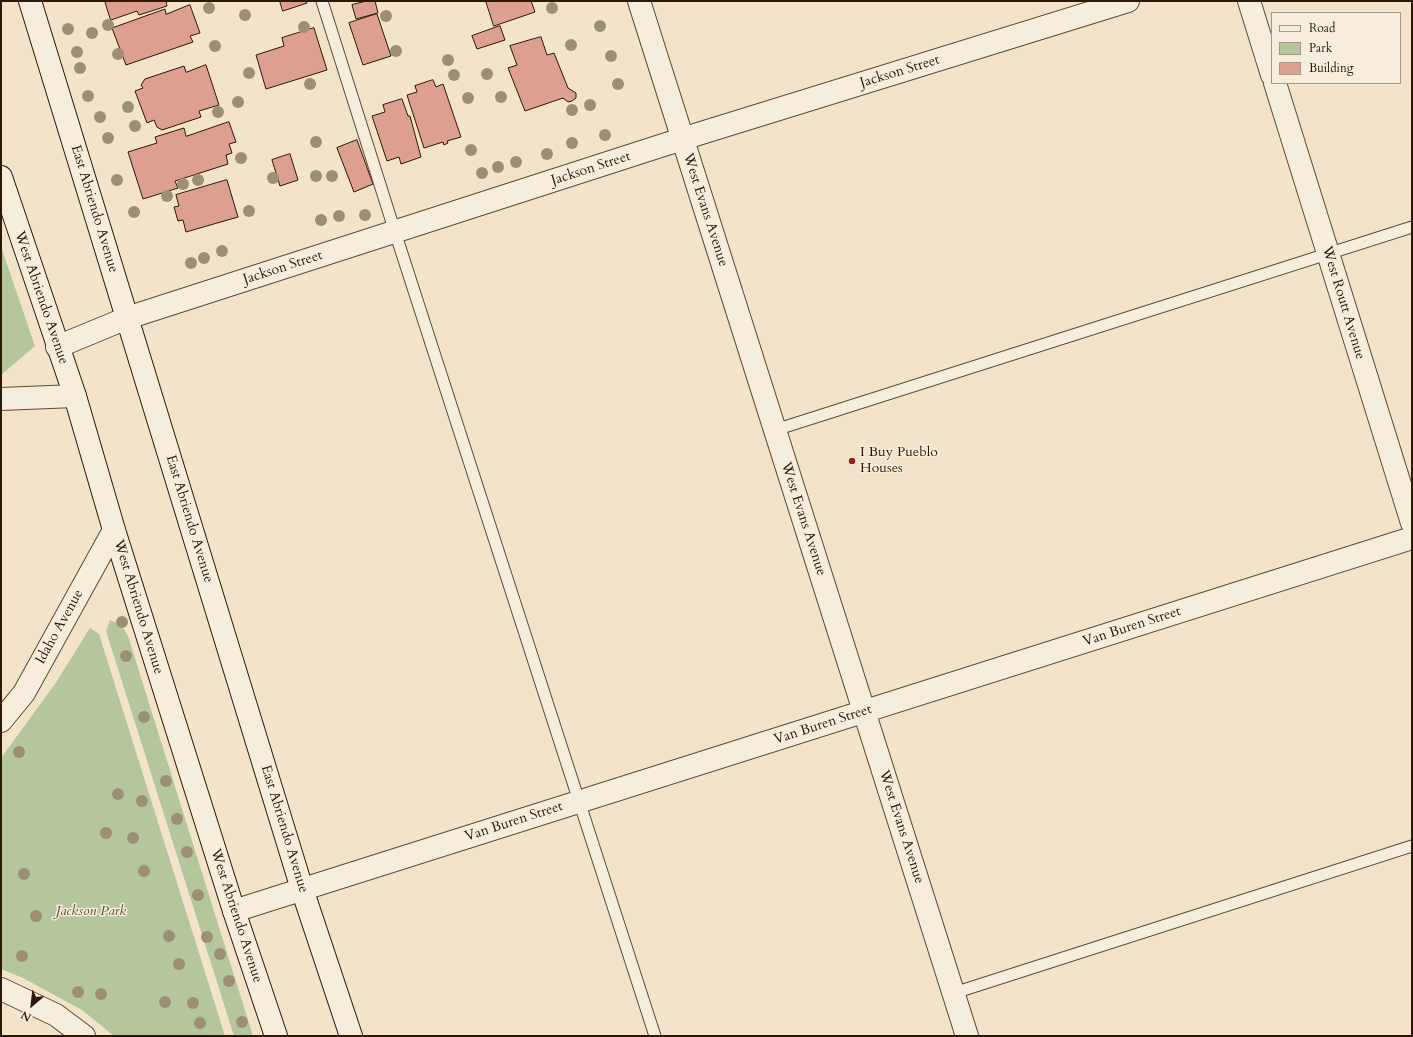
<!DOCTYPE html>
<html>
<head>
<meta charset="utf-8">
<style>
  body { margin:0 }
  #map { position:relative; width:1413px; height:1037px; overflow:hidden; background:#f3e3cb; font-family:Cardo,serif }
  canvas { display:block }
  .frame { position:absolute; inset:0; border:2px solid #2e1703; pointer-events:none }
  .legend { position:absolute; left:1271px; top:12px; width:130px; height:72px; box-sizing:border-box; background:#f7eddd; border:1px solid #a79786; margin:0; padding:5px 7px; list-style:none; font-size:12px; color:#2e1703 }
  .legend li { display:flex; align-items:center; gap:8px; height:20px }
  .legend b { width:20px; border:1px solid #a79786 }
  .north { position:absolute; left:12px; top:985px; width:40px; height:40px; -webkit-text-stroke:3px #f7eddd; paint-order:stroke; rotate:208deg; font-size:11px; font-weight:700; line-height:16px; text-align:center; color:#2e1703 }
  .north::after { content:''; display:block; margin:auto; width:14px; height:18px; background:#2e1703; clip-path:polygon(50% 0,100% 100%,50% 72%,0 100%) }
</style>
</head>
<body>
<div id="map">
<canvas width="1413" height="1037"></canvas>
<div class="frame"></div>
<ul class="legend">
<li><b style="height:5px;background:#f7eddd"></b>Road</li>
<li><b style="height:11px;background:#b5c59c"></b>Park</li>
<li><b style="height:11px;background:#dd9f8f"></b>Building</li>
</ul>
<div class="north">N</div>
</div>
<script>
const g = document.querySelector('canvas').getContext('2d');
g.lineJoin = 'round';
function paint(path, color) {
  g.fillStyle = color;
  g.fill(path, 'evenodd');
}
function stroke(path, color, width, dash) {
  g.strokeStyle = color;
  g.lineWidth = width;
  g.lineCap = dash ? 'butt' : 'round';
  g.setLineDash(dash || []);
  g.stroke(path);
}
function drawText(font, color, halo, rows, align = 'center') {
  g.font = font + ' Cardo,serif';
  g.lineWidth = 3;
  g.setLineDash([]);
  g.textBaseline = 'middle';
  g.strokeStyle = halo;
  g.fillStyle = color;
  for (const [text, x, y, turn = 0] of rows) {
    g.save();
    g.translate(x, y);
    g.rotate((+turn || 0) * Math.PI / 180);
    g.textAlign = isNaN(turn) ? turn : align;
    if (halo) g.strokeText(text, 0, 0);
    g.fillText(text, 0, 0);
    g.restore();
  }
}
paint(new Path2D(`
  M1,247L35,346L1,375Z
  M110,620L121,625L128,636L253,1036H234L106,631Z
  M90,628L99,634L225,1036H114L82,1010L23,978L1,969V758L55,684Z`), '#b5c59c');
const building = new Path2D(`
  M105,1H166L167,6L139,15L137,11L111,20Z
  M280,1H306L307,3L283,11Z
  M367,1H375L378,13L356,19L352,5Z
  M486,1H531L535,12L494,26Z
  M190,5L200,33L190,36L193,42L126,65L112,28L165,9L166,14Z
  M377,14L391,56L363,65L349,23Z
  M500,26L505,40L477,49L472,36Z
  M314,28L327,70L266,89L256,55L284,46L282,38Z
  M541,37L547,55L554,53L568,88L576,93V98L572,101L568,102L563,98L525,111L508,68L517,65L510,46Z
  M206,65L219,105L199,111L201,117L162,130L157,127L154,120L147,123L135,91L143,88L141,85L145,79L184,66L186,72Z
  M433,80L436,87L443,84L461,137L447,141L448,143L444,145L443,142L424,148L407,95L417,92L415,86Z
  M402,99L408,116H410L421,157L401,164L399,157L387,161L372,116L385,112L383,105Z
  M229,122L236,142L229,144L232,153L226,155L228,164L175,181L178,188L143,199L128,152L157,143L155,137L184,128L186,136Z
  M357,140L373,184L354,192L337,148Z
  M290,154L298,180L280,186L272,160Z
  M227,180L238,217L186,232L183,220L178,221L174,207L179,206L176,195Z`);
paint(building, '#dd9f8f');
stroke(building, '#2e1703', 1);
const lane = new Path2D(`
  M322,1L395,232L655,1036
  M775,430L1412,227
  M954,993L1412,846`);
const street = new Path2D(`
  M639,1L967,1036
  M1249,1L1272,75
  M1275,83L1412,523
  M57,347L127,318L682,139L1128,1
  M1,399L75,396
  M1,721L24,693L114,530
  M234,911L1412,538
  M1,989L56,1015L84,1036`);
const secondary = new Path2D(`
  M30,1L302,889L351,1036
  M1,177L75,396L114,530L234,911L276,1036`);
stroke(lane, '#5f4a35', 13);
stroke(street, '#5f4a35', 24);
stroke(secondary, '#2e1703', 24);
stroke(lane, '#f7eddd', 11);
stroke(street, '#f7eddd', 22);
stroke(secondary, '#f7eddd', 22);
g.fillStyle = '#9d8f76';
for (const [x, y] of [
  [209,8],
  [552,8],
  [245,15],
  [386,16],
  [108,25],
  [600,26],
  [304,27],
  [68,29],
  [92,33],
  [571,45],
  [215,46],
  [396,51],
  [77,52],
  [118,54],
  [611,56],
  [448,60],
  [80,68],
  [249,73],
  [487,74],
  [454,75],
  [310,84],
  [618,84],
  [88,96],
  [501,97],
  [468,98],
  [238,102],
  [590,105],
  [128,107],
  [572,110],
  [218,112],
  [100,117],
  [135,126],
  [605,135],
  [108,138],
  [316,142],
  [572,143],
  [471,150],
  [547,154],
  [241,158],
  [516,162],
  [498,167],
  [482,173],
  [316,176],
  [332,176],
  [273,178],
  [117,180],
  [198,180],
  [183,184],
  [167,196],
  [249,211],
  [134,212],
  [365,215],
  [339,216],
  [321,220],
  [222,251],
  [204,258],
  [191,263],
  [122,622],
  [126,656],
  [144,717],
  [19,752],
  [166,781],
  [118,794],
  [142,801],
  [177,819],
  [106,833],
  [133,838],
  [187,852],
  [144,871],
  [24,874],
  [198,895],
  [36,916],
  [169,936],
  [207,937],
  [220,954],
  [22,956],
  [179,964],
  [229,981],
  [78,992],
  [101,994],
  [165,1002],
  [193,1003],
  [242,1022],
  [200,1023]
]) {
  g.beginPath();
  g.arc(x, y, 6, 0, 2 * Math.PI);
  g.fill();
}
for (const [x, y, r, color] of [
  [852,461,4,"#8f2418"]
]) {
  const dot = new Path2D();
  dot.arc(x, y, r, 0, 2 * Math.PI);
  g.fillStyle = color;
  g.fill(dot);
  stroke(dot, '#f7eddd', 1.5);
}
drawText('14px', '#2e1703', '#f7eddd', [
  ["Jackson Street",900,72,-17],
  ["Jackson Street",591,169,-18],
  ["East Abriendo Avenue",94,209,73],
  ["West Evans Avenue",705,210,72],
  ["Jackson Street",283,268,-18],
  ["West Abriendo Avenue",41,298,71],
  ["West Routt Avenue",1343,303,73],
  ["East Abriendo Avenue",189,519,73],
  ["West Evans Avenue",803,519,72],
  ["West Abriendo Avenue",138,607,73],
  ["Idaho Avenue",60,627,-61],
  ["Van Buren Street",1132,627,-18],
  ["Van Buren Street",823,725,-18],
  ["Van Buren Street",514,822,-18],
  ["West Evans Avenue",901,827,72],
  ["East Abriendo Avenue",284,829,73],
  ["West Abriendo Avenue",236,916,72]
]);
drawText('14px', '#2e1703', '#f7eddd', [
  ["I Buy Pueblo",860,453],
  ["Houses",860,469]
], 'left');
drawText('italic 14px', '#564b31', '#f7eddd', [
  ["Jackson Park",91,912]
]);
</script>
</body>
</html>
